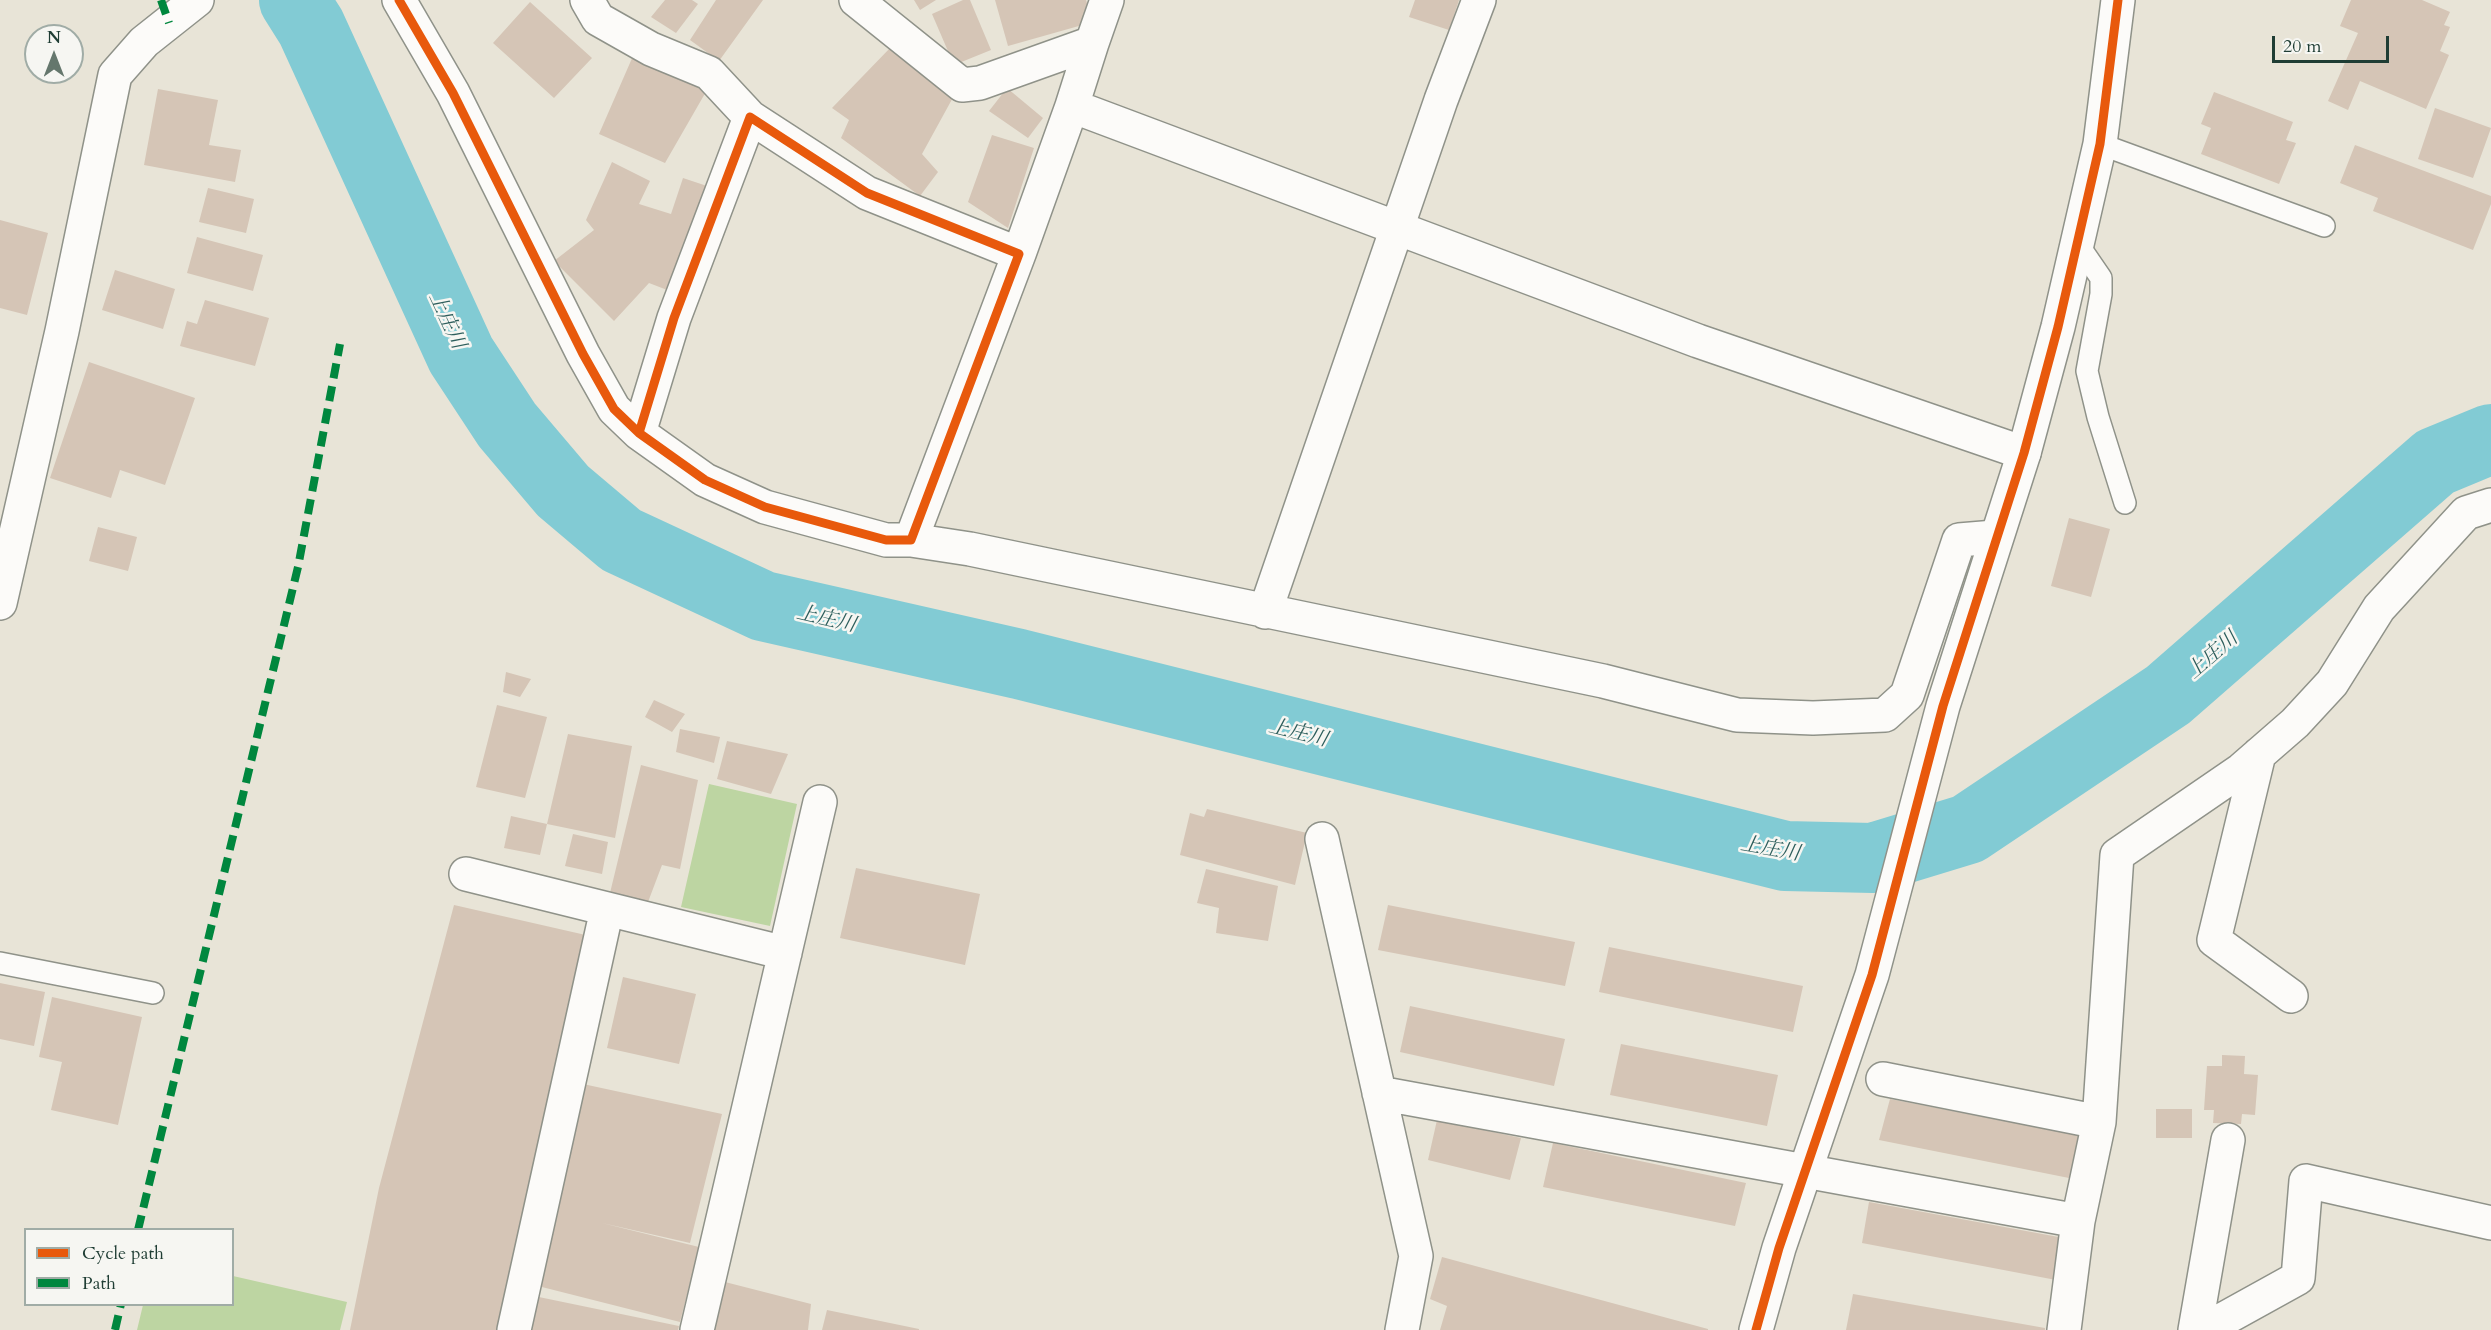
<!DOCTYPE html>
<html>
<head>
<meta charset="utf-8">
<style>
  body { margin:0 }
  #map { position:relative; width:2491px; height:1330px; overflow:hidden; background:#e8e4d7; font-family:Cardo,serif }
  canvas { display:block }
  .legend { position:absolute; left:24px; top:1228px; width:210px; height:78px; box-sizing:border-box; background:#f6f6f2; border:2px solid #a0aca6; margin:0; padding:8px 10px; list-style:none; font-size:18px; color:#1f3d34 }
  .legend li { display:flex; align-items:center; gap:12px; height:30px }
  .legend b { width:30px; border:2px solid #a0aca6 }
  .north { position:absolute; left:24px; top:24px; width:60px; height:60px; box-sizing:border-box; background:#f6f6f2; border:2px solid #a0aca6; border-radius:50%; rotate:0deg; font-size:16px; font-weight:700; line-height:24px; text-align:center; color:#1f3d34 }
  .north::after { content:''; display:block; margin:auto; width:21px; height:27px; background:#65776d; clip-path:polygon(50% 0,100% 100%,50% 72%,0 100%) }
  .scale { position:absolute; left:2272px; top:36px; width:117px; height:27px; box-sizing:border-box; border:3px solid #1f3d34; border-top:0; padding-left:8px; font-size:18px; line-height:21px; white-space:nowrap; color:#1f3d34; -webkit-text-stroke:4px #f6f6f2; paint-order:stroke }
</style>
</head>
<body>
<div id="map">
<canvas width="2491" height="1330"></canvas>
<ul class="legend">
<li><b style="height:8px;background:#e8590c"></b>Cycle path</li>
<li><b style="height:8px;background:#00873e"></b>Path</li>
</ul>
<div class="north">N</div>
<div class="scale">20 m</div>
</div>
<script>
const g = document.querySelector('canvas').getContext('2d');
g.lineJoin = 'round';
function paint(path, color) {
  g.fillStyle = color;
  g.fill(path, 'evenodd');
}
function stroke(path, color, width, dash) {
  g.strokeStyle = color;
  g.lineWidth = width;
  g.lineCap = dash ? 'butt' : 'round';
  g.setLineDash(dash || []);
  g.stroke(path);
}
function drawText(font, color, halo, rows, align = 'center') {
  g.font = font + ' Cardo,"Noto Serif JP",serif';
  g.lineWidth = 5;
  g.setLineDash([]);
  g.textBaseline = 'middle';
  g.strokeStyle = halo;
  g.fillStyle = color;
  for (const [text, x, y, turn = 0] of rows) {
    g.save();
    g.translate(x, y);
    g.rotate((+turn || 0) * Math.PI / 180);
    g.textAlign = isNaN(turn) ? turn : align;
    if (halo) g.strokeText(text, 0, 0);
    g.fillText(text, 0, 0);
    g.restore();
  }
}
paint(new Path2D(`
  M709,784L797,804L770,926L681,907Z
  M233,1276L347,1302L340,1330H137L143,1305L232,1304Z`), '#bdd5a2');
stroke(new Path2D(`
  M294,0L311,27L461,355L507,425L563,491L621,540L763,606L1019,664L1785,856L1873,858L1968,829L2168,695L2435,462L2491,439`), '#82cbd4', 70);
paint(new Path2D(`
  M665,0H692L698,4L676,33L651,17Z
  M716,0H763L719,61L690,40Z
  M914,0H936L920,10Z
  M963,0H970L991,50L954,65L932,14Z
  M995,0H1086L1093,22L1008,46Z
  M1415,0H1459L1449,30L1409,17Z
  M2351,0H2422L2450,12L2444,25L2450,27L2440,51L2449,55L2426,109L2360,81L2348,110L2328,101L2358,33L2340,26Z
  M530,2L592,58L554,98L493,43Z
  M891,47L956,92L922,154L938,172L920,196L841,138L849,120L832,108Z
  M633,56L707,90L665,163L599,134Z
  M1007,88L1043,118L1028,138L989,111Z
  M158,89L218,100L209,145L241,150L235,182L144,165Z
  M2214,92L2293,122L2286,140L2296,143L2279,184L2201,154L2211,128L2201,124Z
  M2435,108L2491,128L2473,178L2418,159Z
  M992,135L1034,148L1008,228L968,202Z
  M2355,145L2491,196V204L2473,250L2373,211L2378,198L2340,183Z
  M612,162L650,181L639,204L671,214L683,178L713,188L675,293L649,283L614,321L554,261L594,230L586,220Z
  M208,188L254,199L246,233L199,222Z
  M0,220L48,233L27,315L0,308Z
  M197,237L263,255L253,291L187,273Z
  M115,270L175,289L163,329L102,310Z
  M205,300L269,318L255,366L180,346L187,321L197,324Z
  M89,362L195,398L165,485L120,470L111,498L50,478Z
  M2069,518L2110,529L2091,597L2051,586Z
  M98,527L137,537L128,571L89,561Z
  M506,672L531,679L520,697L503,692Z
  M654,700L685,714L672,732L645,717Z
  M497,705L547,717L525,798L476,787Z
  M680,729L720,737L714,763L676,752Z
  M568,734L632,746L615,838L547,824Z
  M727,741L788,754L771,794L717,779Z
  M641,765L698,780L680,869L662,865L648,902L610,893Z
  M1207,809L1307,833L1295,885L1180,855L1190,813L1204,817Z
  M511,816L547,824L540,855L504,848Z
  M573,834L608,842L602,874L565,866Z
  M856,868L980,894L965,965L840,938Z
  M1206,869L1278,886L1268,941L1216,933L1219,908L1197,903Z
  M454,905L590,936L499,1330H350L379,1188Z
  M1388,905L1575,942L1565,986L1378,950Z
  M1609,947L1803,986L1793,1032L1599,992Z
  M623,977L696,994L679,1064L607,1048Z
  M0,983L45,992L34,1046L0,1039Z
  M52,997L142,1017L118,1125L51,1110L62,1062L39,1057Z
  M1410,1006L1565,1039L1554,1086L1400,1052Z
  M1621,1044L1778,1075L1767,1126L1610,1095Z
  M2222,1055L2245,1056L2244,1074L2258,1075L2255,1115L2242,1114L2241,1124L2213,1123L2214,1110H2204L2207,1066H2222Z
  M583,1084L722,1114L690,1243L602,1223L699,1247L680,1322L534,1285Z
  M1890,1099L2083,1136L2074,1179L1879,1140Z
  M2156,1109H2192V1138H2156Z
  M1437,1120L1521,1138L1510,1180L1428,1160Z
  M1553,1143L1746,1183L1735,1226L1543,1187Z
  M1869,1202L2064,1238L2056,1280L1862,1243Z
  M1442,1257L1708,1329V1330H1440L1447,1306L1430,1299Z
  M725,1282L811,1304L808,1330H709Z
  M1853,1294L2045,1328V1330H1846Z
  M534,1296L679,1326L678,1330H527Z
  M827,1310L919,1329V1330H822Z`), '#d5c5b6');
const service = new Path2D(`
  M2100,144L2324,226
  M2077,243L2101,278V294L2087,371L2098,417L2125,503
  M0,963L153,993`);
const minor = new Path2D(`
  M399,0L453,93L583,354L614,409L639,433L705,480L765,507L886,540H911L1019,254L867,193L750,117L674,318L639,433
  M587,0L598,19L651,49L709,73L750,117
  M856,0L962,85L980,83L1092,43L1072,106
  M1092,43L1107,0
  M1019,254L1072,106L1698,341L2024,453
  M911,540L970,549L1603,681L1737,715L1813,718L1885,715L1907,695L1959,540L1995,537
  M0,603L62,331L115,75L144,42L197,0
  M1265,612L1441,100L1479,0
  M2259,754L2214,940L2291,996
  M1322,839L1416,1256L1402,1330
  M466,874L785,953
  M1883,1079L2099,1122L2117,855L2241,770L2295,723L2332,683L2379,608L2466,513L2491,505
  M1379,1093L2078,1221L2099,1122
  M514,1330L607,909
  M697,1330L820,802
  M2064,1330L2078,1221
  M2195,1330L2228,1140
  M2204,1330L2298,1278L2306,1181L2491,1223`);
const tertiary = new Path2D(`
  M1756,1330L1779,1248L1872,975L1943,706L2024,453L2058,327L2100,144L2118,0`);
stroke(service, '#8f9289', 24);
stroke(minor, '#8f9289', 36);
stroke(tertiary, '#8f9289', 36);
stroke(service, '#fcfbf9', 21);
stroke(minor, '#fcfbf9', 33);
stroke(tertiary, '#fcfbf9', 33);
stroke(new Path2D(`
  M161,0L169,23
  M138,1230L298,567L340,344
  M115,1330L121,1304`), '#00873e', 8, [15, 8]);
stroke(new Path2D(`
  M399,0L453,93L583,354L614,409L639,433L705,480L765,507L886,540H911L1019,254L867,193L750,117L674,318L639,433
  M1756,1330L1779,1248L1872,975L1943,706L2024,453L2058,327L2100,144L2118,0`), '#e8590c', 9);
drawText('italic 20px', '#2d5e5c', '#f6f6f2', [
  ["上庄川",446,321,65],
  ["上庄川",826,620,13],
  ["上庄川",2213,656,-41],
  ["上庄川",1298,734,14],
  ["上庄川",1770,850,10]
]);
</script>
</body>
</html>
